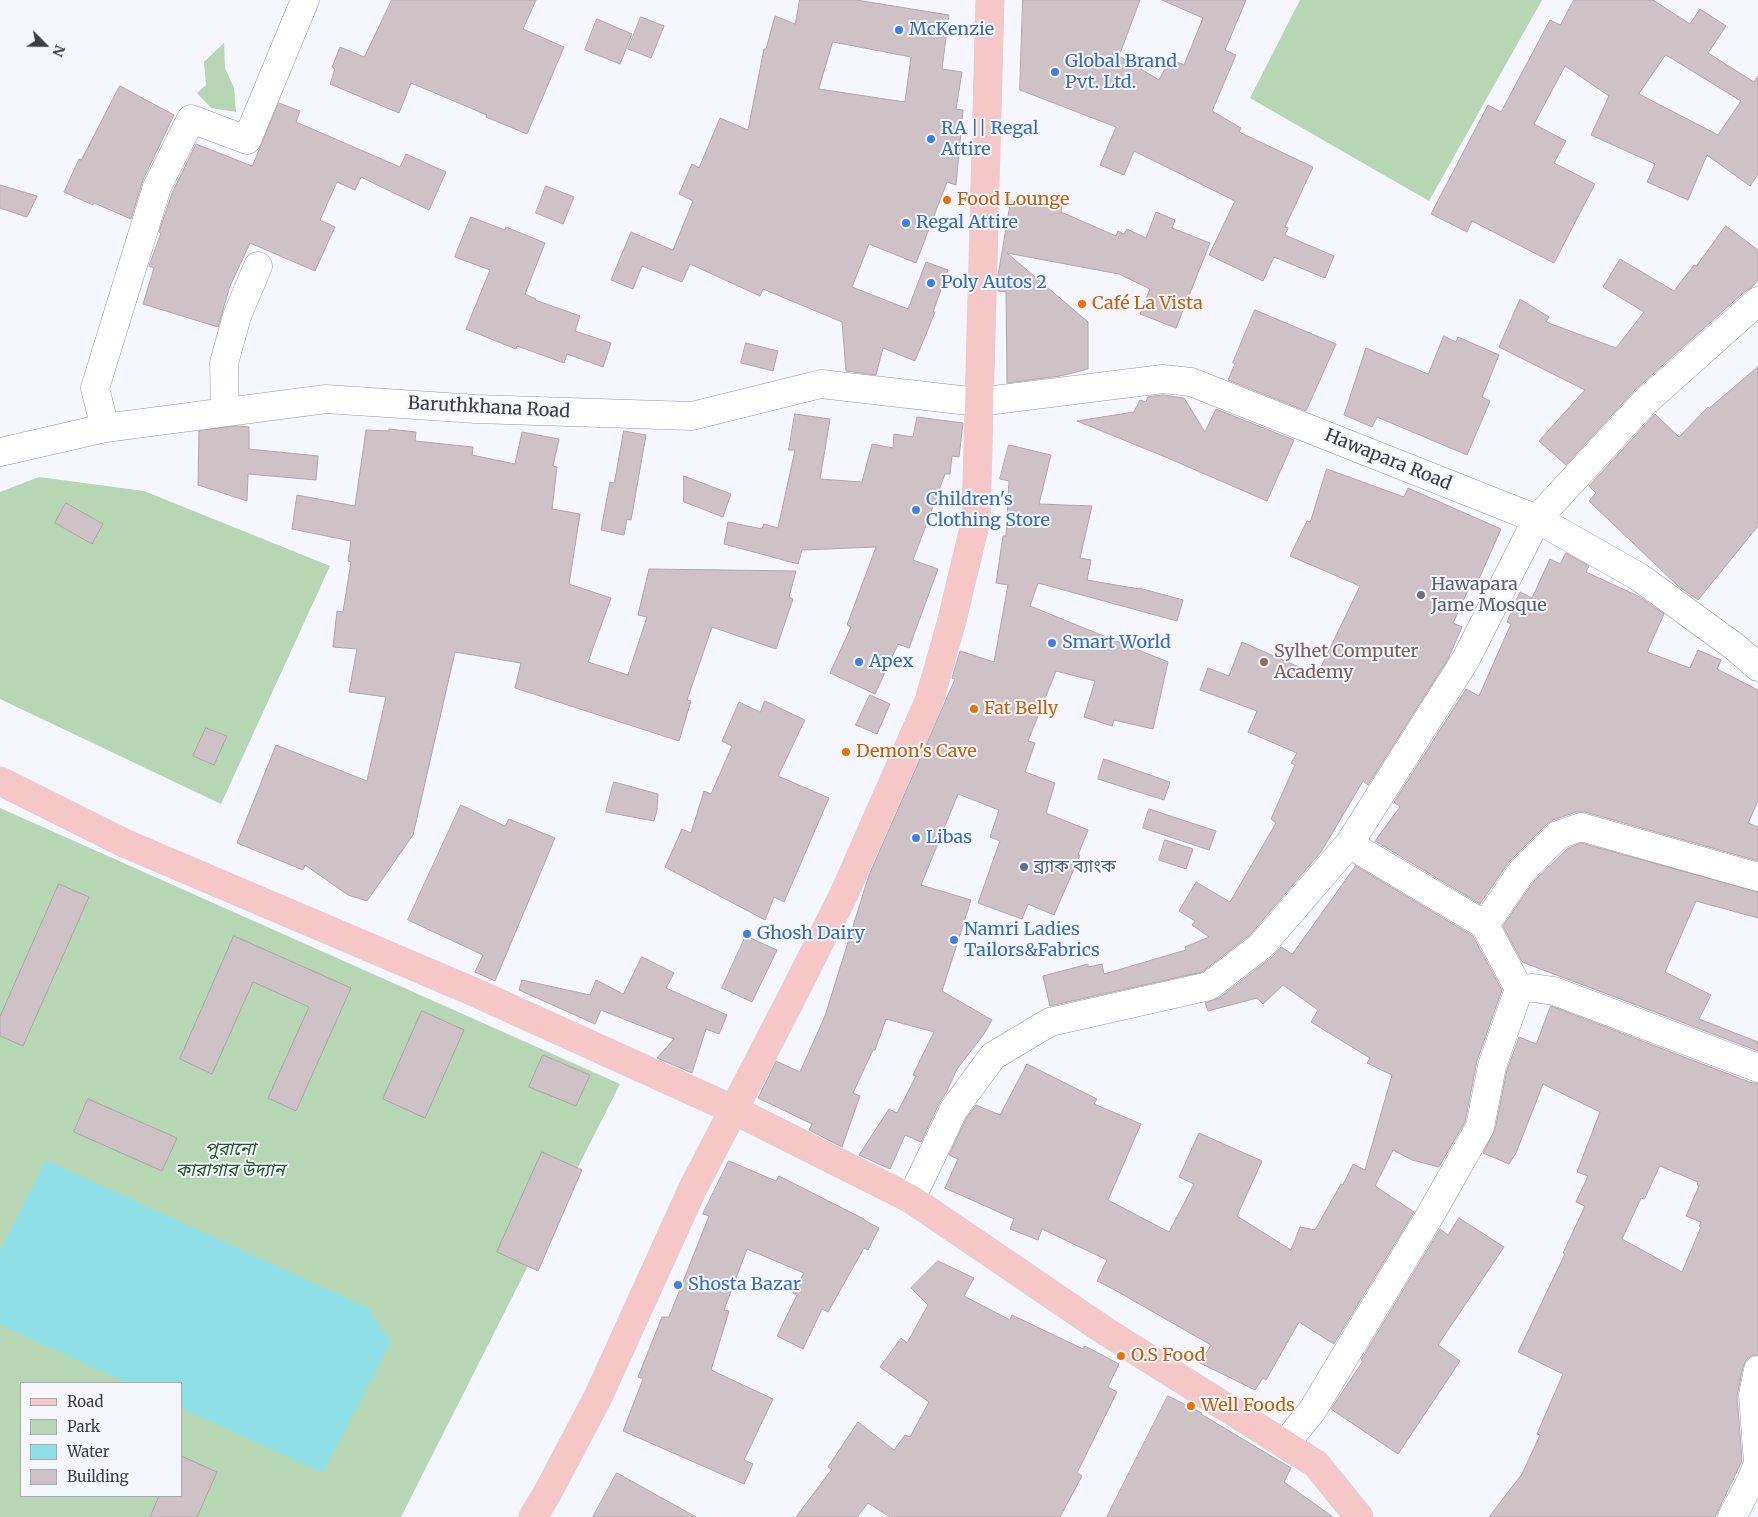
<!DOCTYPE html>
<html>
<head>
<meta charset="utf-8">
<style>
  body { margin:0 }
  #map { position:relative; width:1758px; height:1517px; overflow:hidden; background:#f5f6ff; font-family:Merriweather,serif }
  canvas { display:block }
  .legend { position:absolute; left:20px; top:1382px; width:162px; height:115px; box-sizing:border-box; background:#f5f6ff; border:1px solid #abacb3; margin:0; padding:6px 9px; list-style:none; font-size:15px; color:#3c3c41 }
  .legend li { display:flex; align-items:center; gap:10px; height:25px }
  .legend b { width:25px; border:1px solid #abacb3 }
  .north { position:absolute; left:20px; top:20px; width:50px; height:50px; -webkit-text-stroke:4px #f5f6ff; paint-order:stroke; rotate:113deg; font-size:14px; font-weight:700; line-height:20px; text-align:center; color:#3c3c41 }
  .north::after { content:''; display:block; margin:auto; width:18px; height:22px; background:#3c3c41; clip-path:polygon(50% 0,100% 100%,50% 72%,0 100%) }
</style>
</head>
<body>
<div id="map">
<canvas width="1758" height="1517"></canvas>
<ul class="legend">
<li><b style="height:6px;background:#f6c7c7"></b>Road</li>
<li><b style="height:14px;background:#b6d6b4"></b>Park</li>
<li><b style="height:14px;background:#8fe0e6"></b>Water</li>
<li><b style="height:14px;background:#cec2c6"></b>Building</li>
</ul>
<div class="north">N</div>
</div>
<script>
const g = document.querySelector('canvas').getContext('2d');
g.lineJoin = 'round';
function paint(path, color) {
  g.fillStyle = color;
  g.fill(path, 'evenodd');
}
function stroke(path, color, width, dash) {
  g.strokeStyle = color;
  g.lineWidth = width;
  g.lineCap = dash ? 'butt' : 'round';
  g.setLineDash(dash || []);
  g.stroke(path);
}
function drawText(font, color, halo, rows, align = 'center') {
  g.font = font + ' Merriweather,"Noto Sans Bengali",serif';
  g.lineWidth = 4;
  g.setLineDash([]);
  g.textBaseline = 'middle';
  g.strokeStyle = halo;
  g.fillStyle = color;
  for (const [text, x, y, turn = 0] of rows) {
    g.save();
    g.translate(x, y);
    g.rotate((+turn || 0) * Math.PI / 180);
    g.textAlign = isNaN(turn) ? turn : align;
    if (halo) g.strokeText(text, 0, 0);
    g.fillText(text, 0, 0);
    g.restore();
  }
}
paint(new Path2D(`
  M1300,0H1542L1429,201L1250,98Z
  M224,43L225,68L234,88L236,112L211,108L197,93L206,85L204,62Z
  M39,477L144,491L330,566L221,804L0,699V492Z
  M0,808L620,1084L401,1517H0ZM21,1383H181V1496H21Z`), '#b6d6b4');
paint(new Path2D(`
  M46,1160L368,1308L391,1342L323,1473L181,1408V1383H128L0,1325V1251Z`), '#8fe0e6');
const building = new Path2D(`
  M392,0H536L523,29L564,47L527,134L486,117L487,115L411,83L399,113L330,84L335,69L332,67L340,47L364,57Z
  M800,0H856L949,15L942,69L962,72L956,109L963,110L956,185L947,182L916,263L869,244L852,287L908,309L926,262L948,270L933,312H935L915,361L883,348L876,375L846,371L842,322L763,289L760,296L690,264L682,282L642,266L633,289L611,280L631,232L673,250L693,201L679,194L692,164L699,168L720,118L748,130L764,49H766L775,16L795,24ZM833,42L911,57L905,102L819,89Z
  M1023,0H1140L1119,56L1159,80L1170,59L1184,65L1203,18L1162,0H1246L1225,50L1236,55L1212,111L1241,128L1239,132L1313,167L1285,227L1288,228L1285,235L1334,256L1325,278L1274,257L1263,281L1209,255L1235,201L1134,151L1124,175L1100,165L1116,127L1020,90Z
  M1574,0H1653L1690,24L1700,9L1726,26L1708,53L1754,82L1758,76V174L1750,186L1707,155L1688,200L1647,182L1655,164L1591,135L1609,96L1565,66L1534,124L1566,141L1554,163L1595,184L1554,263L1472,221L1467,232L1431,214L1488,105L1501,112L1550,20L1560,25ZM1666,55L1741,101L1718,135L1639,94Z
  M641,17L664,26L651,58L628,49Z
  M597,19L632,34L620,64L585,50Z
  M120,86L174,115L143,180L131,219L94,203L93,205L64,192L79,159L81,160Z
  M279,103L300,111L296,122L400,167L406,154L446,172L429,210L361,177L355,190L337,182L320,220L335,227L315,271L250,243L230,286L218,327L143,304L154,268L149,266L161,233L159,232L172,193L196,144L252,166Z
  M0,185L37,196L27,217L0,208Z
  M546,186L574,197L563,224L536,213Z
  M1011,201L1062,203L1061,212L1116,236L1118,231L1124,234L1127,229L1146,238L1156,212L1175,220L1172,228L1210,243L1176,328L1140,314L1150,289L1119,274L1007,253L1088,322V369L1060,376L1007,383L1006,292L998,291V276Z
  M471,217L505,230L506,227L545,243L525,294L536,299L535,300L580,316L575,331L611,343L603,367L567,354L564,363L517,346L516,349L466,329L490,270L455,257Z
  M1726,226L1758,250V280L1753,286L1742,294L1634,391L1566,465L1539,441L1585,390L1499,347L1520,299L1549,317L1546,322L1616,348L1644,312L1603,287L1620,259L1674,291L1694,265L1696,266Z
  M1255,310L1336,344L1306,411L1228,380L1235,364L1233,363Z
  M1444,336L1456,342L1458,337L1499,355L1482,397L1490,401L1467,455L1377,417L1372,427L1344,415L1366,348L1428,374Z
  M746,343L778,351L773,371L741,363Z
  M1758,367V526L1698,600L1678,586L1589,501L1596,493L1589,486L1655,414L1679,437L1708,407L1709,408Z
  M1163,395L1184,398L1205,432L1216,409L1294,440L1267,501L1163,456L1077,421L1134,412L1140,400L1146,402L1148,397Z
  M795,414L830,419L820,479L862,482L872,444L893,448L894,434L913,437L917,417L963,423L959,457L952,456L950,474H945L913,560L938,569L909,648L898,644L875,694L830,673L851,627L847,625L876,547L802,550L798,564L724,544L728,522L762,529L764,524L778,528L795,450H789Z
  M238,426L249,427V449L318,456L316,480L248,474L247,501L198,485L199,431Z
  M389,429L416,432L415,441L473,447L472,455L515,464L522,432L559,439L553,466L557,467L552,509L580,514L569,584L611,598L588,662L628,675L647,617L638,615L649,569L796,571L789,597L793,599L776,649L712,627L687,700L691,701L679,741L515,688L521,663L455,652L413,835L367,901L348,895L305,865L303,870L237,843L276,745L367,781L386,697L349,692L357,649L333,647L337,611L343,612L351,562L348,561L351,541L292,529L297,495L355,506L366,430L389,431Z
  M624,431L646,435L631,520L627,519L624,535L601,530L610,482L614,483Z
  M1009,445L1051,455L1039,504L1092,506L1080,558L1091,560L1087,580L1139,589V588L1183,600L1177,621L1038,583L1030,606L1168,662L1153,729L1114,720L1112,726L1084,717L1095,681L1056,671L1028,741L1035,743L1025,772L1055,783L1046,813L1088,830L1078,855H1080L1054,915L1028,904L1022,919L978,903L1000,841L990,837L999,810L958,794L921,885L971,900L942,991L992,1020L984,1034L957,1069L946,1093L940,1102L921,1142L905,1135L890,1169L859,1155L889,1109L897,1113L916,1076L913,1075L934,1032L886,1019L875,1050H873L853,1093L860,1096L842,1147L809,1130L812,1124L758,1098L776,1061L800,1072L825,1016L869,875L955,679L952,678L960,651L994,662L1008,585L996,583L1003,536H1006L1009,481L1000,479Z
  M1327,469L1404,497L1408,488L1501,529L1475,588L1470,586L1453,623L1462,627L1448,659L1368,785L1363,781L1321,852L1251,934L1202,972L1050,1006L1043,976L1088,964V967L1102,964L1104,974L1186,950L1185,947L1209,937L1192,925L1195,921L1179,911L1196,882L1230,902L1276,823L1271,819L1295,765L1291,763L1297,753L1248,732L1257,711L1200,690L1208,668L1229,676L1242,642L1317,675L1360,586L1290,556L1307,521L1310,522Z
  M684,476L731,494L723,517L684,502Z
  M66,503L103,524L92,544L55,523Z
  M1566,553L1589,566L1586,572L1640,597L1664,614L1647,652L1690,668L1698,650L1721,660L1717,669L1758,690V801L1748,823L1758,827V861L1585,812H1576L1553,820L1547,824L1509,862L1480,904L1375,841L1400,807L1394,802L1466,689L1479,696L1511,624L1507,622L1520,592L1532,598L1550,559L1560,564Z
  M870,695L890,704L877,734L856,725Z
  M765,701L805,720L778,776L829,798L784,902L774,897L765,920L665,867L682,829L691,833L704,791L711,794L732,746L722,741L739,702L760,712Z
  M206,728L227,736L214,765L193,756Z
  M1104,759L1170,782L1164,800L1098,779Z
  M614,782L658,794L657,810L654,821L606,812Z
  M461,805L505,826L509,819L555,838L495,981L475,972L483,955L408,920Z
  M1149,809L1216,831L1209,850L1143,828Z
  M1165,840L1193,849L1186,869L1159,860Z
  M1581,843L1758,892V918L1696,901L1665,972L1711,995L1699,1019L1758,1042V1051L1522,962L1503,926L1534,881L1567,849Z
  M1356,866L1473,936L1502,990L1477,1061L1465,1122L1439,1167L1412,1160L1393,1150L1375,1186L1414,1212L1334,1344L1299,1322L1266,1380L1263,1378L1255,1390L1200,1363L1211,1345L1113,1289L1097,1281L1107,1260L1042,1229L1038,1240L1010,1229L1014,1219L945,1188L958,1159L949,1155L967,1117L976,1105L1000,1115L1027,1064L1097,1099L1094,1104L1141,1124L1108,1200L1169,1232L1194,1184L1179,1177L1199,1133L1262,1161L1237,1216L1291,1250L1300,1227L1315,1230L1341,1184L1343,1185L1353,1164L1365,1170L1392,1075L1367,1063L1370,1058L1311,1022L1318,1010L1283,985L1263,1004L1257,998L1208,1011L1205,1003L1219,998L1272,957L1281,947L1292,954Z
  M59,884L89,897L23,1046L0,1036V1017Z
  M234,936L351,988L296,1111L268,1098L309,1007L253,982L212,1074L180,1059Z
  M746,936L777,950L752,1002L722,988Z
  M642,957L674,973L666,988L727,1015L719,1034L706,1029L692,1073L657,1058L674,1039L601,1010L595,1024L519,990L522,980L590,995L596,980L623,994Z
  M1551,1006L1752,1083H1758V1355H1753L1747,1359L1743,1367L1737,1396L1742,1461L1715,1517H1489L1522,1474L1540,1435L1537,1434L1563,1374L1518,1352L1565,1254L1563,1253L1585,1206L1576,1202L1588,1176L1577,1172L1600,1112L1543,1084L1516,1153L1509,1164L1483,1153L1495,1130L1507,1070L1519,1037L1536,1044ZM1660,1166L1698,1182L1697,1185L1699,1186L1686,1216L1701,1222L1699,1226L1701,1227L1682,1272L1622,1239L1641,1198L1644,1199Z
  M422,1011L464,1030L425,1118L383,1099Z
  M543,1055L590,1075L576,1106L529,1087Z
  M88,1099L177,1138L162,1171L74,1132Z
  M542,1152L582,1170L538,1271L497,1252Z
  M729,1161L776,1181L779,1176L864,1219V1220L879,1228L868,1250L864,1248L828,1312L822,1309L803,1349L777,1336L797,1295L793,1293L804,1273L747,1249L724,1310L729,1311L711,1370L773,1399L744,1460L753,1464L744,1484L623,1431L643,1379L638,1377L662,1317H669L709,1216L703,1214Z
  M1459,1218L1504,1247L1438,1345L1460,1361L1398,1454L1331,1409L1363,1361L1361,1360L1440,1229L1448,1235Z
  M938,1261L974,1278L964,1296L1010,1320L1012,1315L1083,1349L1085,1346L1119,1364L1108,1387L1117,1392L1077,1473L1082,1476L1060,1517H890L868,1503L857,1517H796L832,1469L828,1467L858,1422L894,1450L905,1435L910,1437L929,1402L880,1367L901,1338L907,1343L928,1305L911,1288Z
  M1168,1396L1202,1413L1201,1414L1291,1468L1284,1482L1333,1517H1107Z
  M181,1456L217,1472L197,1517H150L159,1496H181Z
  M617,1473L696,1517H593Z`);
paint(building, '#cec2c6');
stroke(building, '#b1a5aa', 1);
const minor = new Path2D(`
  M225,412L224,363L237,316L258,266
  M105,428L95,388L157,187L191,119L247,140L305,0
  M0,452L105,428L326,399L476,409L692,416L821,384L978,402L1163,379L1191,382L1537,519L1639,577L1735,647L1758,667
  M1485,925L1522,871L1558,835L1581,827L1758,877
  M1519,989L1533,988L1554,991L1758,1068
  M911,1199L954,1109L993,1056L1050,1022L1209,986L1262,945L1349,844L1466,659L1537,519L1644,403L1758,301
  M1285,1444L1312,1411L1432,1212L1480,1127L1492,1066L1519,989L1485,925L1349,844
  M1732,1517L1751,1481L1758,1463L1753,1395L1758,1370`);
const major = new Path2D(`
  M0,781L124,843L474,992L732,1109L911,1199L1105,1331L1316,1464L1359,1517
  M533,1517L548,1492L598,1397L693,1188L790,1001L843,896L929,701L951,624L976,520L990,0`);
stroke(minor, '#95959f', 29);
stroke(major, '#d4d4d5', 29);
stroke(minor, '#fff', 28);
stroke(major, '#f6c7c7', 28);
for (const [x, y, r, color] of [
  [899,30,5,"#3f7fe0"],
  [1055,72,5,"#3f7fe0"],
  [931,139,5,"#3f7fe0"],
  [947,200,5,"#e8710a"],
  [906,223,5,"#3f7fe0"],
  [931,283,5,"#3f7fe0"],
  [1082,304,5,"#e8710a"],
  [916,510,5,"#3f7fe0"],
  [1421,595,5,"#6b7280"],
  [1052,643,5,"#3f7fe0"],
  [859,662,5,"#3f7fe0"],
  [1264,662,5,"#8d6e63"],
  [974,709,5,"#e8710a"],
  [846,752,5,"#e8710a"],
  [916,838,5,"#3f7fe0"],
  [1024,867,5,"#5c6f8a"],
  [747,934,5,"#3f7fe0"],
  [954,940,5,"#3f7fe0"],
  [678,1285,5,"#3f7fe0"],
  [1121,1356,5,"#e8710a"],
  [1191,1406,5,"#e8710a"]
]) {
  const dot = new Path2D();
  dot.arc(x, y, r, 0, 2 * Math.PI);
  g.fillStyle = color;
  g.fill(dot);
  stroke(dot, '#f5f6ff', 2);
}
drawText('18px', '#366cbe', '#f5f6ff', [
  ["McKenzie",909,30],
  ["Global Brand",1065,62],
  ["Pvt. Ltd.",1065,83],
  ["RA || Regal",941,129],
  ["Attire",941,150],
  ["Regal Attire",916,223],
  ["Poly Autos 2",941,283],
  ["Children's",926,500],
  ["Clothing Store",926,521],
  ["Smart World",1062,643],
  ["Apex",869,662],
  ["Libas",926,838],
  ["Namri Ladies",964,930],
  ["Tailors&Fabrics",964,951],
  ["Ghosh Dairy",757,934],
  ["Shosta Bazar",688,1285]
], 'left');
drawText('18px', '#c56008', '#f5f6ff', [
  ["Food Lounge",957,200],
  ["Café La Vista",1092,304],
  ["Fat Belly",984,709],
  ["Demon's Cave",856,752],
  ["O.S Food",1131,1356],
  ["Well Foods",1201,1406]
], 'left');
drawText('18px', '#3c3c41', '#f5f6ff', [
  ["Baruthkhana Road",489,408,3],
  ["Hawapara Road",1388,460,22]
]);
drawText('18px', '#5b616d', '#f5f6ff', [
  ["Hawapara",1431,585],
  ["Jame Mosque",1431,606]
], 'left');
drawText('18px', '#785e54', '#f5f6ff', [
  ["Sylhet Computer",1274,652],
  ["Academy",1274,673]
], 'left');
drawText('18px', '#4e5e75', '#f5f6ff', [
  ["ব্র্যাক ব্যাংক",1034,867]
], 'left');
drawText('italic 18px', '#225e23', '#f5f6ff', [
  ["পুরানো",230,1150],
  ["কারাগার উদ্যান",230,1171]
]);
</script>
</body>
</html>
